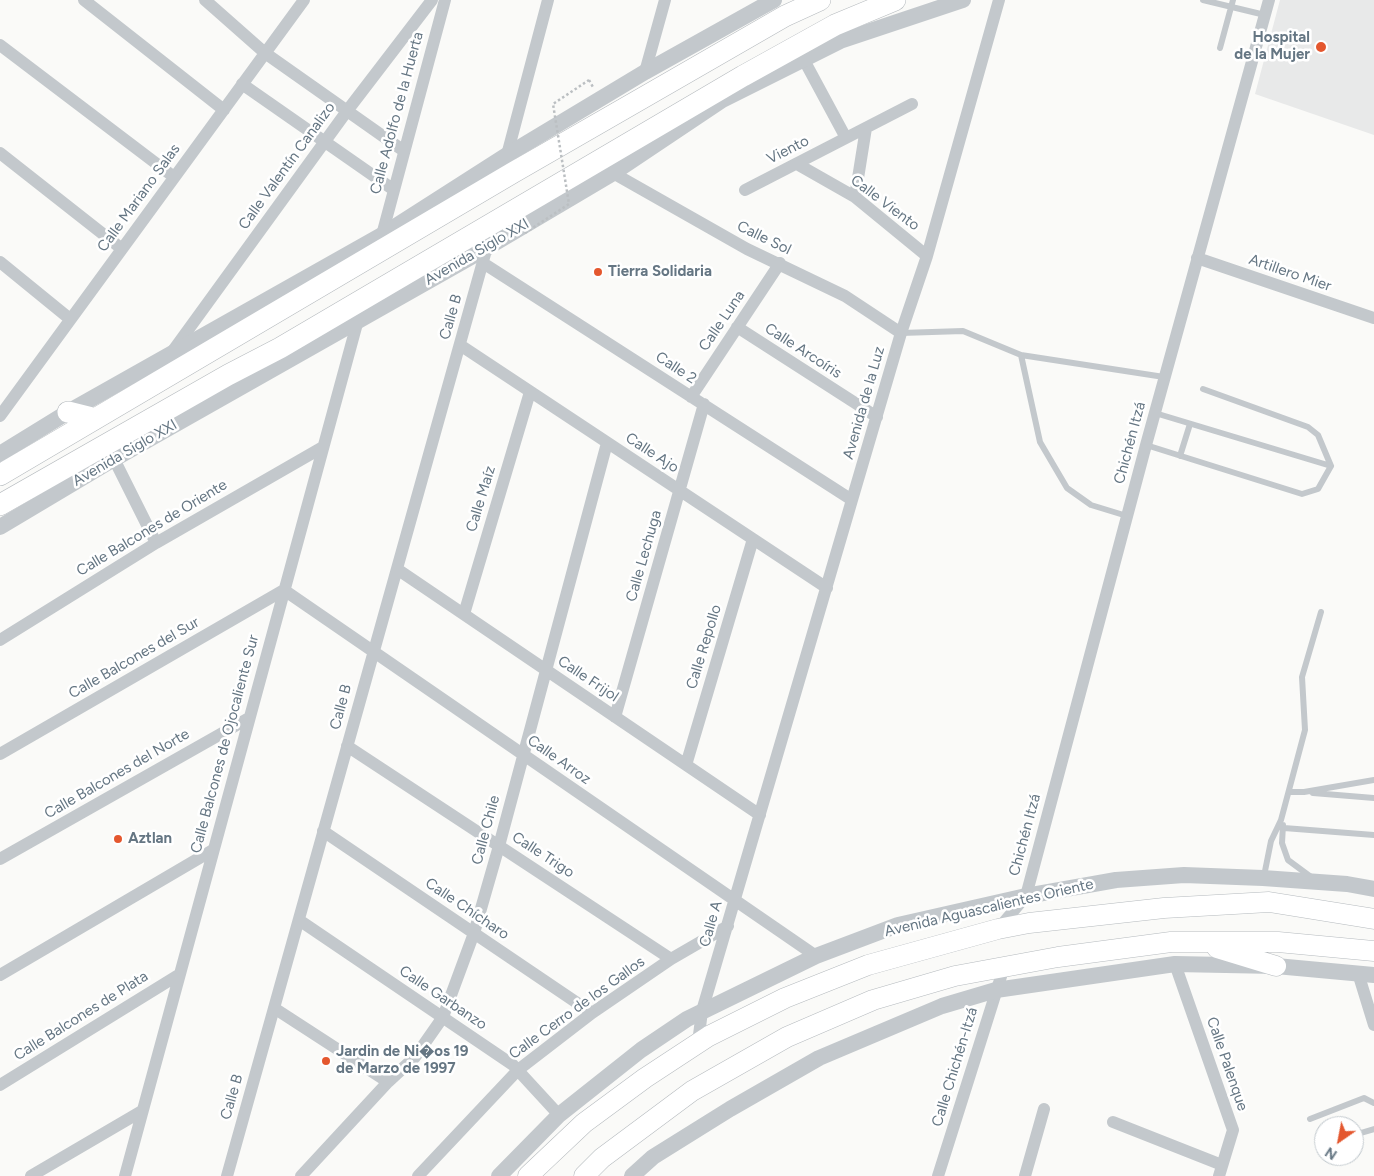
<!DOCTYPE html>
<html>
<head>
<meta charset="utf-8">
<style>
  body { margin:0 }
  #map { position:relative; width:1374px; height:1176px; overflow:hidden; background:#fafaf8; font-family:Figtree,sans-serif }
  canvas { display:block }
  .north { position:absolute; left:1314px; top:1116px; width:50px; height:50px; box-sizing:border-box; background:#fff; border:1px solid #c1c8cd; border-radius:50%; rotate:213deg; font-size:14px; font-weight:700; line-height:20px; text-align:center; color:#657683 }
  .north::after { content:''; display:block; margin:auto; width:18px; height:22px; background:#e4572e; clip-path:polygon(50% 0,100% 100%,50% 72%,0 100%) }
</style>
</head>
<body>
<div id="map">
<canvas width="1374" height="1176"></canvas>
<div class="north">N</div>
</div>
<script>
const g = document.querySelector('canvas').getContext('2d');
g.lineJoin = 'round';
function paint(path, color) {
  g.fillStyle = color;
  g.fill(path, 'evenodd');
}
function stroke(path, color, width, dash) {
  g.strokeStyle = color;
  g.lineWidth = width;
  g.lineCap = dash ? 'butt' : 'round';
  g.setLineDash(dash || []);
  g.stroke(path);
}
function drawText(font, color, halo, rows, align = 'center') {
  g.font = font + ' Figtree,sans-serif';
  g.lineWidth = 5;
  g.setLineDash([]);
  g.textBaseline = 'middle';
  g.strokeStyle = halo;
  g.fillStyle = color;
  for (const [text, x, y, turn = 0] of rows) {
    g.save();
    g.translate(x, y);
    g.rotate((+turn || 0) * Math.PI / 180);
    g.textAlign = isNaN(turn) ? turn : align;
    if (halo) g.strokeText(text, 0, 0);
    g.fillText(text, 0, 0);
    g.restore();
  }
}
paint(new Path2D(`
  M1280,0H1374V135L1255,94Z`), '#e8e9e9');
const primary = new Path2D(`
  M1217,948L1276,966
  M528,1176L584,1123L645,1078L709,1036L785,998L868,965L998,929L1029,923L1164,908L1269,902L1374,919
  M584,1176L602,1158L692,1091L787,1037L873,1000L955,976L1058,957L1171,942H1278L1374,951`);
const trunk = new Path2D(`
  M68,412L92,418
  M0,475L514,172L785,16L820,0
  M0,505L228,375L280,348L743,76L835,25L895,0`);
stroke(primary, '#b5babe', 21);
stroke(trunk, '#b4b9bd', 22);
stroke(new Path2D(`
  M589,80L593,87`), '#bbbfc2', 2.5, [2.5, 2.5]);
stroke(new Path2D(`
  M1203,0L1265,15
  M1220,48L1233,0
  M901,333L963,331L1021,355L1164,377
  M1021,355L1040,442L1067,488L1091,505L1127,516
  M1203,389L1308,427L1318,435L1331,466
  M1146,445L1302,494L1318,489L1331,466L1155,413
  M1180,456L1190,424
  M1289,792H1304L1374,780
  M1313,793L1374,798
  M1283,825L1282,843L1288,860L1311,877
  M1284,828L1374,835
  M1264,876L1271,841L1281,820L1305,730L1302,677L1321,612
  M1310,1119L1364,1098L1374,1103
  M1354,1135L1374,1129
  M1319,1146L1324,1145`), '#c3c8cc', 6);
stroke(new Path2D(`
  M84,0L224,110
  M205,0L265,53L404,151
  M0,45L174,177
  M804,60L846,138
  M645,72L665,0
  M242,84L394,190
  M0,153L122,249
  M509,159L507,155L548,0
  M797,164L855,197L927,256
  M613,173L747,249L845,296L901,333
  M745,190L912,104
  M855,197L866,128
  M382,235L445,0
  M1197,258L1374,318
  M0,262L70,319
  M483,263L852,500
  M737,327L877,417
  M460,345L827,588
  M172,352L347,111L432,0
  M691,397L780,263
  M0,416L304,0
  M114,459L156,543
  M397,569L760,815
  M464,614L530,392
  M0,640L156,543L323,447
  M615,717L704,404
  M347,746L671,959
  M0,754L284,590L816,956
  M686,765L753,539
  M323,831L592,1013
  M0,859L249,718
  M299,920L513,1065L559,1115
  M999,928L1026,896L1146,445L1269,0
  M1175,964L1233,1130L1219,1176
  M1358,973L1374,1025
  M0,975L213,850
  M274,1008L388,1082
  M698,1043L702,1011L901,333L927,256L999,0
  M0,1085L180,974
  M1113,1122L1222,1165
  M31,1176L142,1111
  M125,1176L358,320
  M227,1176L487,247
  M301,1176L388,1082L415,1057L443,1017L474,933L499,846L607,443
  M418,1176L518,1070L592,1013L671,959L728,926
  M938,1176L1004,967
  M1025,1176L1044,1109`), '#c3c8cc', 12);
stroke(new Path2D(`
  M0,454L68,412L382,235L507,155L645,72L774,0
  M0,527L114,459L478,253L613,173L722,100L840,41L963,0
  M499,1176L559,1115L641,1050L687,1019L816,956L898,925L1026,896L1116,880L1184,875L1263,878L1347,884L1374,889
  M632,1176L653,1157L730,1109L819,1058L942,1006L996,990L1175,964L1276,966L1374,975`), '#c3c8cc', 16);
stroke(primary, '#fff', 20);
stroke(trunk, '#fff', 21);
stroke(new Path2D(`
  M525,233L569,204L553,104L589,80`), '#bbbfc2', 2.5, [2.5, 2.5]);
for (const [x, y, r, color] of [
  [1321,47,6,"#e4572e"],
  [598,272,5,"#e4572e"],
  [118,839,5,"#e4572e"],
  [326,1061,5,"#e4572e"]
]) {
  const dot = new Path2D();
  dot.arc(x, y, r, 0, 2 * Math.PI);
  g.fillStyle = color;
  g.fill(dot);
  stroke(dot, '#fff', 2);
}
drawText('bold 15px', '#657683', '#fff', [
  ["Hospital",1310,38,"right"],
  ["de la Mujer",1310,55,"right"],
  ["Tierra Solidaria",608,272],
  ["Aztlan",128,839],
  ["Jardin de Ni�os 19",336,1052],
  ["de Marzo de 1997",336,1069]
], 'left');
drawText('15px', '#657683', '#fff', [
  ["Calle Adolfo de la Huerta",397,113,-75],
  ["Viento",788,150,-27],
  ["Calle Valentín Canalizo",287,166,-54],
  ["Calle Mariano Salas",139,198,-54],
  ["Calle Viento",885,203,37],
  ["Calle Sol",764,238,26],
  ["Avenida Siglo XXI",477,252,-30],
  ["Artillero Mier",1290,273,19],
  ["Calle B",451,317,-74],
  ["Calle Luna",722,321,-56],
  ["Calle Arcoíris",803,351,33],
  ["Calle 2",676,368,33],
  ["Avenida de la Luz",864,403,-74],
  ["Chichén Itzá",1130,443,-75],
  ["Avenida Siglo XXI",125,453,-30],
  ["Calle Ajo",652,453,33],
  ["Calle Maíz",481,499,-73],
  ["Calle Balcones de Oriente",152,528,-31],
  ["Calle Lechuga",644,556,-74],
  ["Calle Repollo",704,647,-73],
  ["Calle Balcones del Sur",134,658,-30],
  ["Calle Frijol",588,679,34],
  ["Calle B",341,707,-75],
  ["Calle Balcones de Ojocaliente Sur",225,744,-75],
  ["Calle Arroz",559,760,35],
  ["Calle Balcones del Norte",117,774,-30],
  ["Calle Chile",486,830,-75],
  ["Chichén Itzá",1025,835,-75],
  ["Calle Trigo",543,855,33],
  ["Avenida Aguascalientes Oriente",989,908,-13],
  ["Calle Chícharo",467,909,34],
  ["Calle A",711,924,-74],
  ["Calle Garbanzo",443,998,34],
  ["Calle Cerro de los Gallos",577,1008,-36],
  ["Calle Balcones de Plata",81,1016,-32],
  ["Calle Palenque",1227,1064,71],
  ["Calle Chichén-Itzá",955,1067,-73],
  ["Calle B",232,1097,-74]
]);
</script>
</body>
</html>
